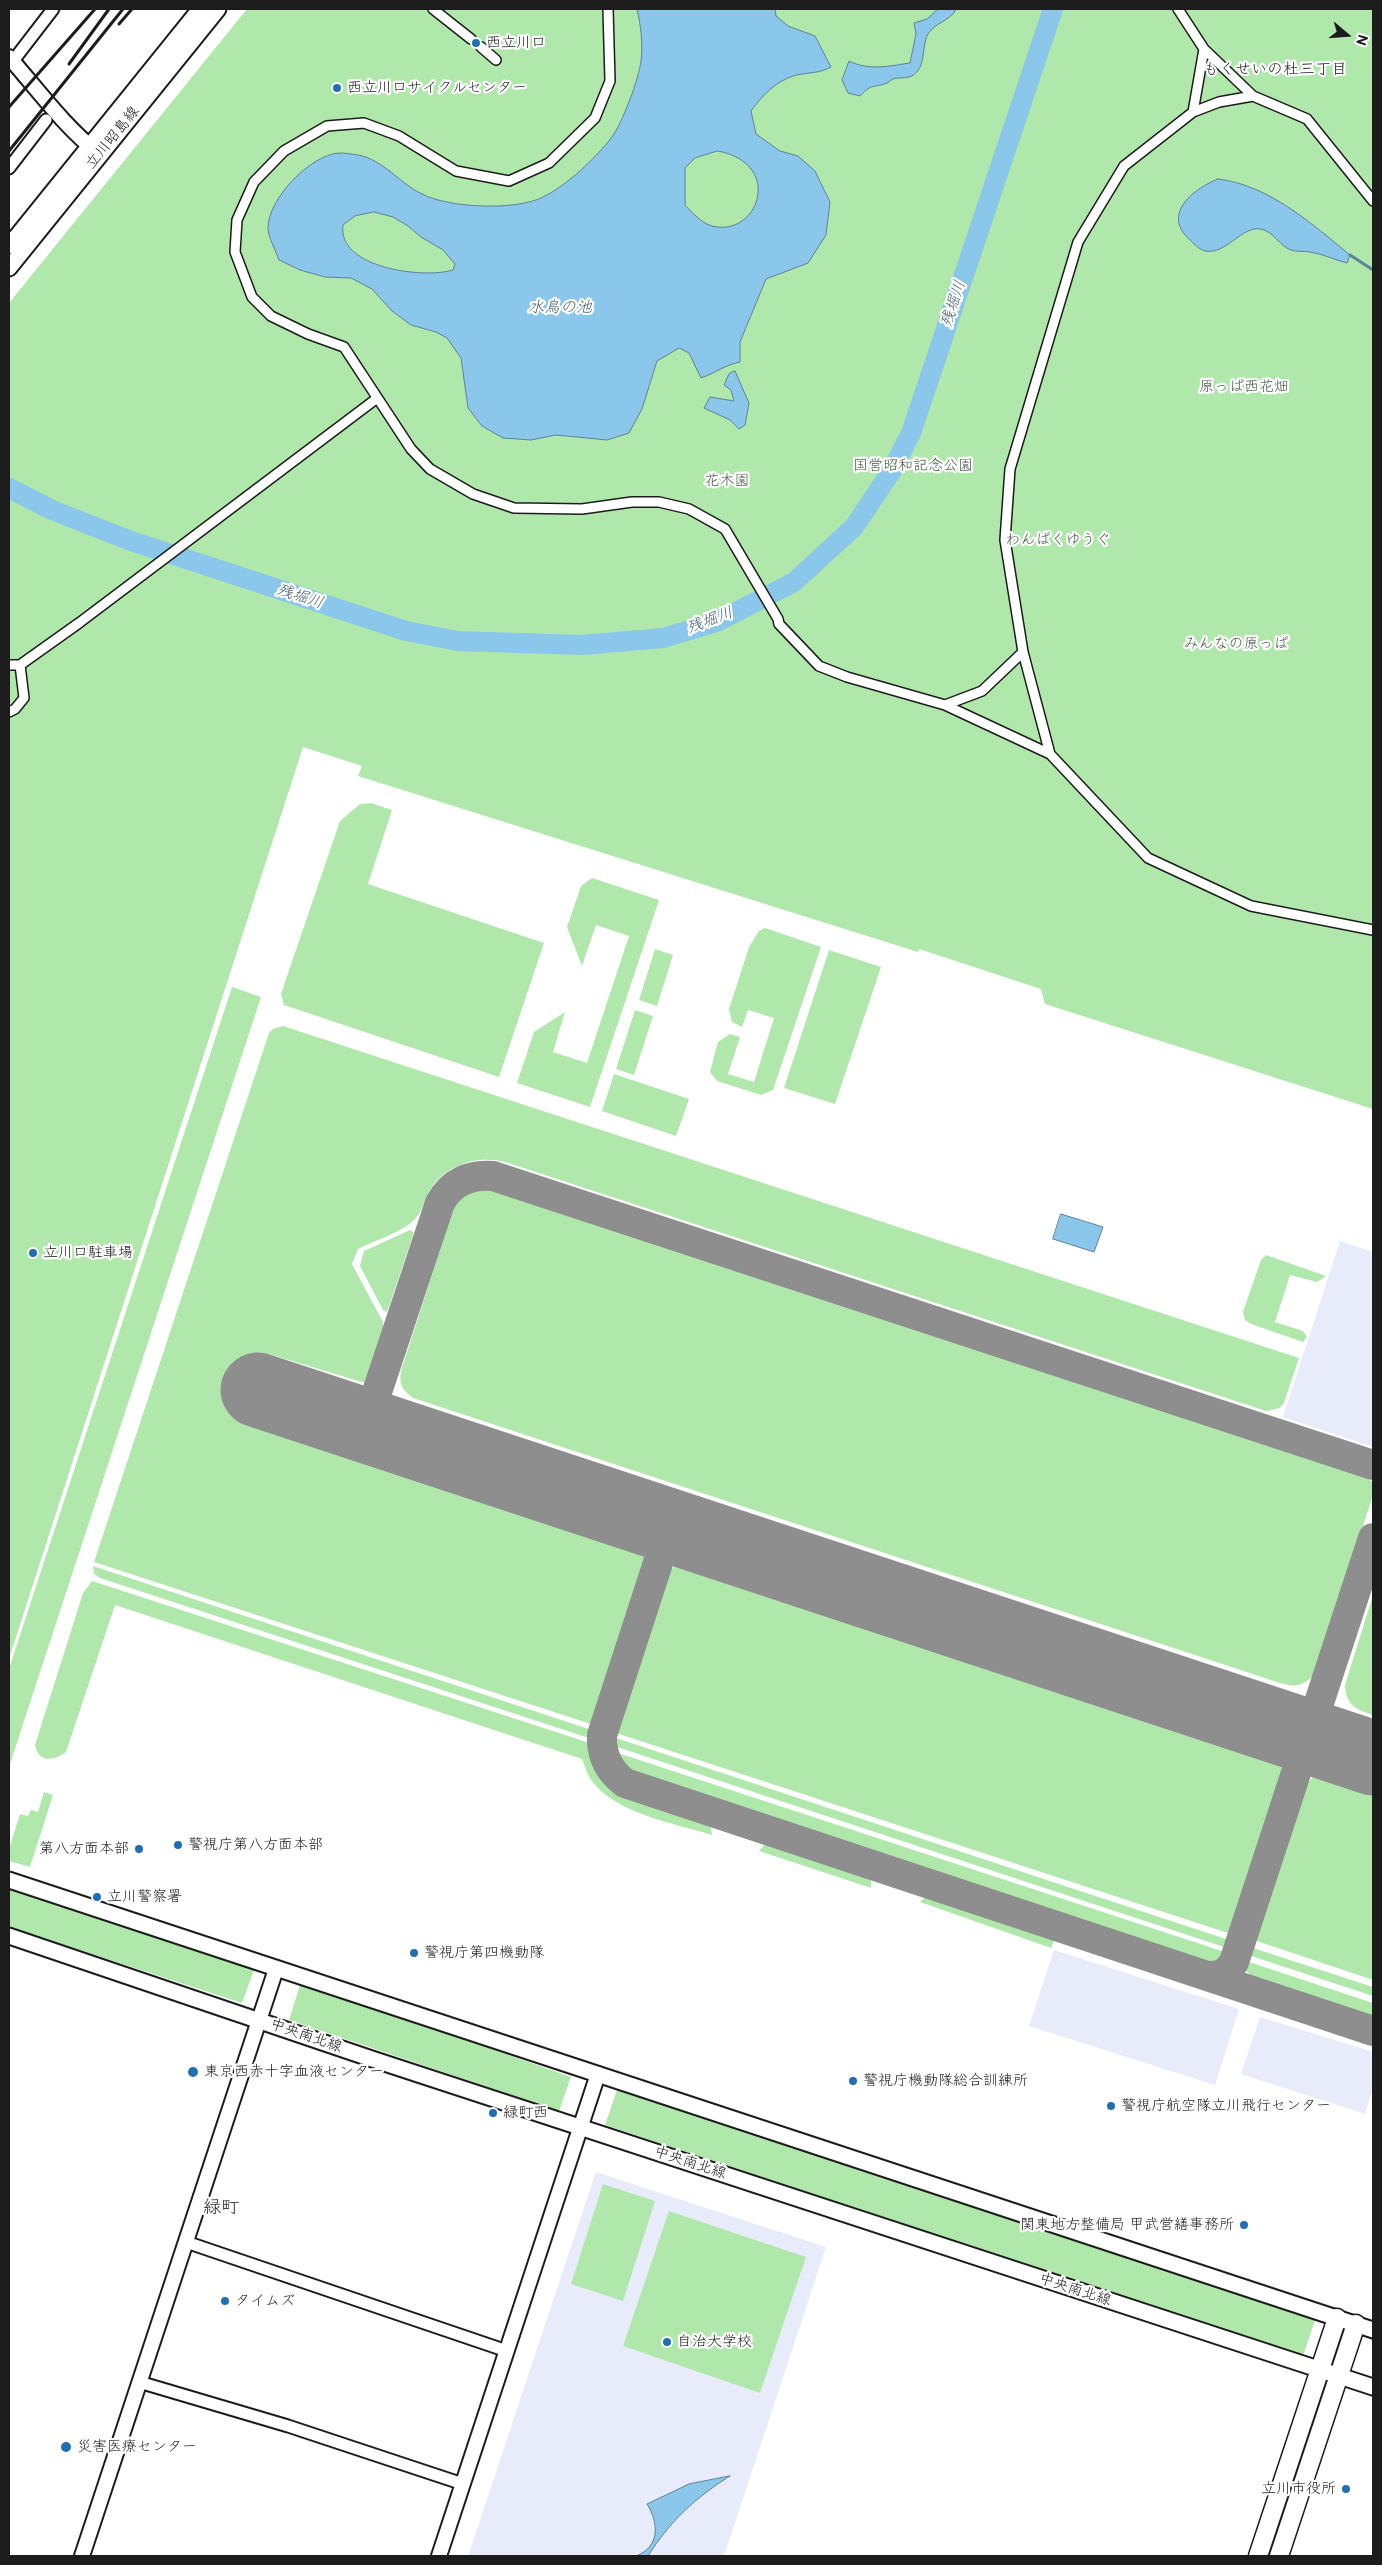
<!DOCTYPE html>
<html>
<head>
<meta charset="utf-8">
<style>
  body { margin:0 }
  #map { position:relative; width:1382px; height:2565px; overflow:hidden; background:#fff; font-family:"Balsamiq Sans",sans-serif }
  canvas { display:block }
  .frame { position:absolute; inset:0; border:10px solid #1c1c1c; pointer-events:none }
  .north { position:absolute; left:1322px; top:10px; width:50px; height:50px; -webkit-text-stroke:4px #fff; paint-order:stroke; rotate:108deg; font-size:14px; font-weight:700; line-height:20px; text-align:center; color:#1c1c1c }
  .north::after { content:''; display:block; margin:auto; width:18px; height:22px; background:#1c1c1c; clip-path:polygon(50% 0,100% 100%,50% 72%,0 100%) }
</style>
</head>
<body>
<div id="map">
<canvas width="1382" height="2565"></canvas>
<div class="frame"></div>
<div class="north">N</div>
</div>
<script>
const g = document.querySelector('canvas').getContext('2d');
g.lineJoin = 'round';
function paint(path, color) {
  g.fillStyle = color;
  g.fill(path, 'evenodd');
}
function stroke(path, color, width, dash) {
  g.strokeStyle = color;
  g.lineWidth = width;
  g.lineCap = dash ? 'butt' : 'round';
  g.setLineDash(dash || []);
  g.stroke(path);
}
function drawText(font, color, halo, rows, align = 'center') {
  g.font = font + ' "Balsamiq Sans","Klee One",sans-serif';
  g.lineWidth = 4.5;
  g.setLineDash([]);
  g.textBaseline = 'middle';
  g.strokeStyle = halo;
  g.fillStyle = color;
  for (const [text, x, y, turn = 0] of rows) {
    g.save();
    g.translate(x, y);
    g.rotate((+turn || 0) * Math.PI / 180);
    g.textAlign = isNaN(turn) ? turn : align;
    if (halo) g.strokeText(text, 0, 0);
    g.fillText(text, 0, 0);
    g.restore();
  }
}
paint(new Path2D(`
  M1340,1241L1373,1252V1447L1283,1417Z
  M1054,1950L1239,2009L1215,2085L1029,2026Z
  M1260,2017L1373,2052V2088L1365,2114L1241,2074Z
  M596,2172L826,2247L724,2556H468Z`), '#e8ebfa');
paint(new Path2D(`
  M247,9H1373V1109L1045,1004L1041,989L919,949L918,952L358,776L362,766L303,747L9,1659V303Z
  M371,803L392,810L368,884L544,943L499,1077L284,1005L281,994L340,821L360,804Z
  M592,878L659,900L590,1107L517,1083L534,1032L565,1012L553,1052L587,1063L629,936L596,925L582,966L567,927L581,886Z
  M765,928L821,947L773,1090L761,1095L717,1081L710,1072L718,1042L730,1034L740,1037L728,1074L754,1082L774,1018L748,1010L742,1027L732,1022L729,1009L749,947L759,931Z
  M655,949L673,955L657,1006L639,1000Z
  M829,950L881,967L835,1104L784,1088Z
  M232,987L261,997L9,1767V1669Z
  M635,1010L653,1016L634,1075L616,1069Z
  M283,1026L1299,1358L1284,1403L1280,1408L1266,1411L505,1162C478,1155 447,1164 431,1188C425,1198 423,1211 415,1219C401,1233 376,1240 358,1249L352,1264L383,1322V1328L365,1383L269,1354L246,1423L641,1554L647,1558L649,1571L600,1727L94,1562L269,1033L273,1029Z
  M614,1074L689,1099L676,1136L602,1111Z
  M485,1188L499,1190L1366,1476L1373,1483V1495L1315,1674C1301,1688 1295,1687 1277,1682L413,1398C402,1389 399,1385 401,1371L454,1207C463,1195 471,1191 485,1188Z
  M410,1230L413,1232V1235L387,1312L383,1310L360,1266L364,1251Z
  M1266,1255L1326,1276L1317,1282L1290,1275L1275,1322L1303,1331L1307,1337L1303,1342L1251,1324L1245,1320L1243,1312L1261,1260Z
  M93,1566L598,1732V1741L100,1578L94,1574Z
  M674,1567L686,1568L1279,1762L1286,1767L1287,1783L1237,1936L613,1732L663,1577Z
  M92,1581L599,1746C603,1795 667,1804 705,1816L710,1822L712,1835C674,1823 616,1814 591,1780C587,1774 585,1766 582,1759L115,1605L66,1752C54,1761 38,1763 35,1745L83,1593Z
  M1373,1595V1715C1355,1709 1346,1705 1345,1685Z
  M613,1737L1235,1942L1233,1950L614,1746Z
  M615,1752L1231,1954L1224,1965L1212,1966L649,1781L628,1771Z
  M1322,1777L1373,1794V1980L1254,1940L1302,1792L1312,1778Z
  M44,1792L53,1795L30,1867L9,1861V1849L20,1814L28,1816L31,1810L38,1812Z
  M776,1841L866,1871L871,1879V1888L759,1851L764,1845Z
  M9,1887L254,1970L242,2003L9,1927Z
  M932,1891L1056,1935L1051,1948L920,1902Z
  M1250,1947L1373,1987V1996L1248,1955Z
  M1246,1961L1373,2003V2019L1256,1980L1245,1970Z
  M301,1982L571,2077L559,2111L289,2020Z
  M618,2087L1316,2317L1303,2356L605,2125Z
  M603,2184L655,2201L623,2301L571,2284Z
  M669,2211L806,2257L760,2393L623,2346Z`), '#b0e8ac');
const water = new Path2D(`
  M637,9H775L776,16L788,26L815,36L831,67C819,74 806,72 793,76C775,82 762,96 751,111L756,134L780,151L798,156L815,171L830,202L826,235L808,263L766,279L740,342V362C725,365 715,373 701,378L689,353L679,348L657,361L642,409L629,433L607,440L556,435L531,440L503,438L494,433L482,426L468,408L461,358L447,338L436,332L411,325L392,311L372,289L351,278L325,277L300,270L279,260C276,251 268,237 268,228C268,199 310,155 339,153C345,153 352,154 358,155C384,160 399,183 422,194C449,208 516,211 543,197C566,186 596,158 611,138C622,125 639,78 641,61C643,44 641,26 637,9ZM718,151C785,164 758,238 712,226C701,223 692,212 685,205V168L695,158ZM374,212L393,217L408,226L421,237L443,250L455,264L453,270C423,279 337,268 343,225L355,216Z
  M938,9H956C951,21 935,22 928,34C921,47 927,67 912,76C905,79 899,77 893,79C891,80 888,83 887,83C871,89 874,82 860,96L848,93L842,80L849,61C869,71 889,66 910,63L916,34L914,23L927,19Z
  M1218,179C1269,185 1312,224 1350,255L1347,263C1335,260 1323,254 1310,252C1304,251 1297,252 1291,250C1279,246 1274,231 1260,229C1242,226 1226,255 1205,251C1198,249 1192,242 1187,237C1163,212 1195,188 1218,179Z
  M735,371L749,403L745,425L739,429L730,420L704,408L710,397L734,401L731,390L724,385L729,374Z
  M1061,1214L1103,1227L1094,1252L1053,1239Z
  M730,2476C696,2497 669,2522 648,2556H636C660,2547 659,2523 647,2504L689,2484Z`);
paint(water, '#8bc6eb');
stroke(water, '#5f8298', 1);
stroke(new Path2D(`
  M1350,255L1373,270`), '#5f8298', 3);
stroke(new Path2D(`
  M9,488L52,510L131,541L406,631L458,641L582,645L663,638L717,622L794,582L854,527L891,472L911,433L1053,9`), '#8bc6eb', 20);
stroke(new Path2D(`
  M366,1425L440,1203C451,1182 470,1174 493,1176L1373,1465
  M670,1526L602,1735C601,1755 609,1771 625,1783L1373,2031
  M1208,1976C1220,1977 1228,1972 1234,1962L1373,1538`), '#8e8e8e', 30);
stroke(new Path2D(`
  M258,1390L1373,1758`), '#8e8e8e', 75);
const pedestrian = new Path2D(`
  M433,9L471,39
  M608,9L610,81L595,118L549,163L509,181L456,171L399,136L364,123L327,126L284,151L254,182L237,220L235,252L252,297L271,316L308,334L344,347L411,449L430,469L473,494L514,508L582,509L632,502H659L689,509L725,529L778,619L779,624L819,666L847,677L945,705L1050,754L1148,858L1251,906L1373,930
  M1178,9L1204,49L1253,96L1307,119L1373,201
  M481,47L496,60
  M1193,112L1219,102L1253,96
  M9,665H20
  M945,705L982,691L1023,652
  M9,712L15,709L24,698L20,665L79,623L376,399
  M1050,754L1023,652L1005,540L1010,469L1078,242L1124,166L1193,112L1204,49`);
const minor = new Path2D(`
  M13,61L53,9
  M9,168L46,120
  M186,2242L507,2351
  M139,2382L288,2426L463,2484`);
const tertiary = new Path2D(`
  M9,57C38,90 63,125 98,153
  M82,2556L276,1969
  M439,2556L598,2074`);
const secondary = new Path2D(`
  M9,246L200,9
  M9,268L218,9
  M9,1880L1373,2330
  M9,1936L372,2059L1373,2387`);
const primary = new Path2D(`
  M1258,2556L1337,2318
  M1279,2556L1356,2324`);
stroke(pedestrian, '#1c1c1c', 12);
stroke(minor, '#1c1c1c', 15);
stroke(tertiary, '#1c1c1c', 18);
stroke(secondary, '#1c1c1c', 19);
stroke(primary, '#1c1c1c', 21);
stroke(pedestrian, '#fff', 9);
stroke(minor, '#fff', 11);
stroke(tertiary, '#fff', 14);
stroke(secondary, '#fff', 15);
stroke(primary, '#fff', 18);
stroke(new Path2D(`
  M119,24L132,9
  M69,64L109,9
  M9,107L95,9
  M9,151L123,9`), '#1c1c1c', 3);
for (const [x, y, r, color] of [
  [476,43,5,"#1f6fb2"],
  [337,88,5,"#1f6fb2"],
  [33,1253,5,"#1f6fb2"],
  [178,1845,5,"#1f6fb2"],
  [139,1849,5,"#1f6fb2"],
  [97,1897,5,"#1f6fb2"],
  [414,1953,5,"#1f6fb2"],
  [193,2072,6,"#1f6fb2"],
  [853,2081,5,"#1f6fb2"],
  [1111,2106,5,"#1f6fb2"],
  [493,2113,5,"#1f6fb2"],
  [1244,2225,5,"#1f6fb2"],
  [225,2301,5,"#1f6fb2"],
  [667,2342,5,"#1f6fb2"],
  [66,2447,6,"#1f6fb2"],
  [1346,2489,5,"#1f6fb2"]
]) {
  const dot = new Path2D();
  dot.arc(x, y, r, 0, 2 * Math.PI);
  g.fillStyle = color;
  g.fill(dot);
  stroke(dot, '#fff', 2);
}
drawText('15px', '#1c1c1c', '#fff', [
  ["西立川口",486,43],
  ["西立川口サイクルセンター",347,88],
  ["立川口駐車場",43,1253],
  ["警視庁第八方面本部",188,1845],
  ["第八方面本部",129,1849,"right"],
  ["立川警察署",107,1897],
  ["警視庁第四機動隊",424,1953],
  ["東京西赤十字血液センター",204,2072],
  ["警視庁機動隊総合訓練所",863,2081],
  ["警視庁航空隊立川飛行センター",1121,2106],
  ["緑町西",503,2113],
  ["関東地方整備局 甲武営繕事務所",1234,2225,"right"],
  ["タイムズ",235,2301],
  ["自治大学校",677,2342],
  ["災害医療センター",77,2447],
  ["立川市役所",1336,2489,"right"]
], 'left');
drawText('15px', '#1c1c1c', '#fff', [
  ["立川昭島線",113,138,-51],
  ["中央南北線",306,2036,19],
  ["中央南北線",690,2163,18],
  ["中央南北線",1075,2290,18]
]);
drawText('15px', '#485947', '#fff', [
  ["原っぱ西花畑",1244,387],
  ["国営昭和記念公園",913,466],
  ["花木園",727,481],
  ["わんぱくゆうぐ",1058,540],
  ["みんなの原っぱ",1236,644]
]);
drawText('16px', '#1c1c1c', '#fff', [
  ["もくせいの杜三丁目",1275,70]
]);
drawText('italic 16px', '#48606f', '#fff', [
  ["残堀川",954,304,-72],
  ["水鳥の池",560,308],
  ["残堀川",300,597,18],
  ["残堀川",710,621,-21]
]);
drawText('18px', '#1c1c1c', '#fff', [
  ["緑町",221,2208]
]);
</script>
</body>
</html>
